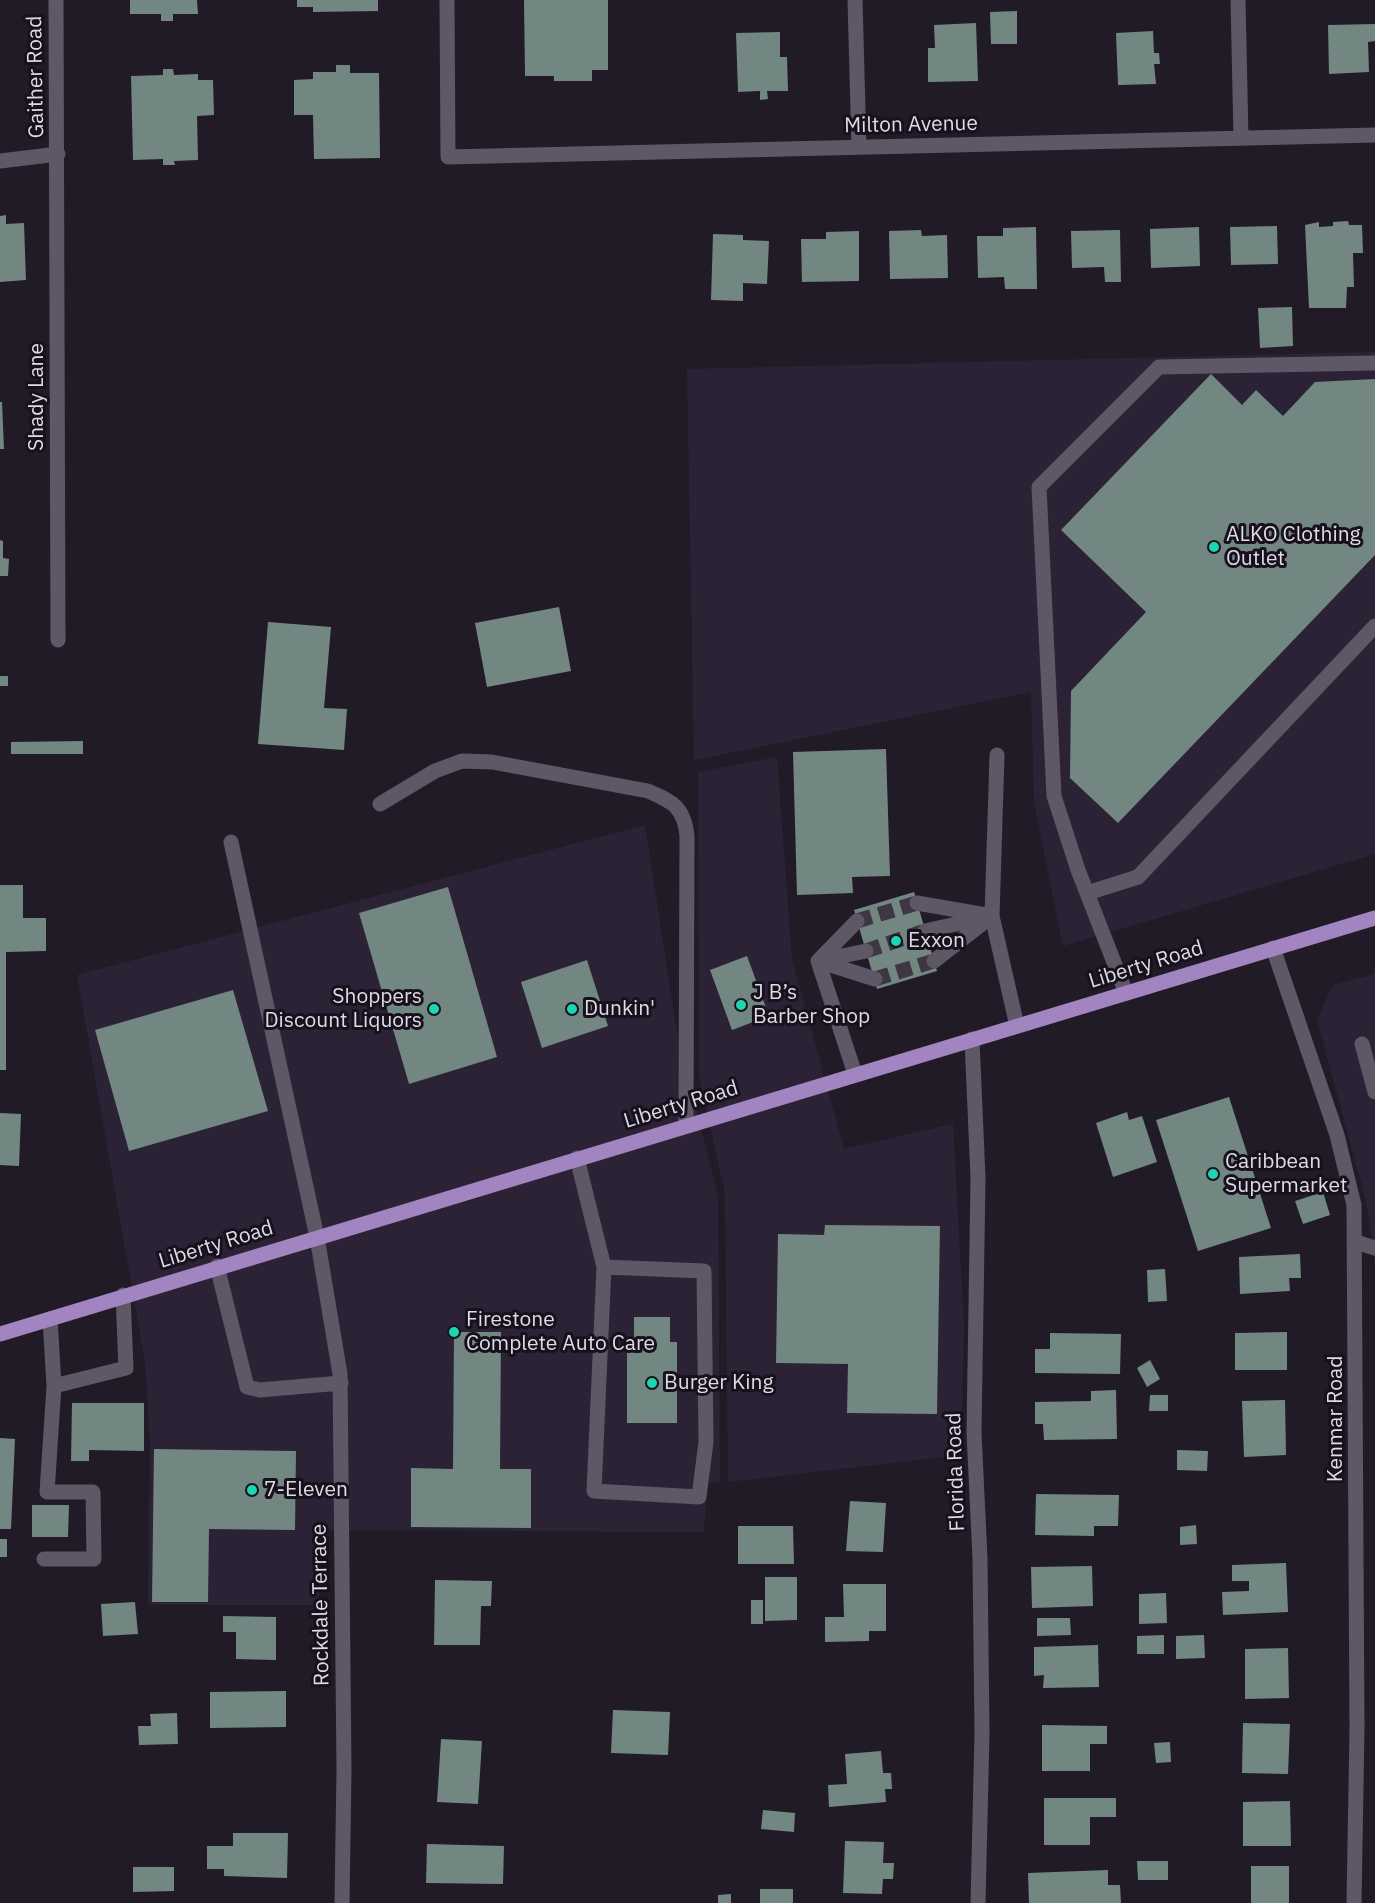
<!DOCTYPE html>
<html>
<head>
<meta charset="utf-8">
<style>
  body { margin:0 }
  canvas { display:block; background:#211a27 }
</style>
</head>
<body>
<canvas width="1375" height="1903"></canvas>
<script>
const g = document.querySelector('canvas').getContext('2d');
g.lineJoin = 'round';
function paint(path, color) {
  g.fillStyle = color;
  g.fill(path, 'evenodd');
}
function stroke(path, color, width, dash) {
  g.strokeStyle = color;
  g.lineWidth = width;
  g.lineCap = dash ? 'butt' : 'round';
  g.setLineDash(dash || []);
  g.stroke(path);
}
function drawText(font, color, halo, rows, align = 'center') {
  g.font = font + ' "IBM Plex Sans",sans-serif';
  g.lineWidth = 6;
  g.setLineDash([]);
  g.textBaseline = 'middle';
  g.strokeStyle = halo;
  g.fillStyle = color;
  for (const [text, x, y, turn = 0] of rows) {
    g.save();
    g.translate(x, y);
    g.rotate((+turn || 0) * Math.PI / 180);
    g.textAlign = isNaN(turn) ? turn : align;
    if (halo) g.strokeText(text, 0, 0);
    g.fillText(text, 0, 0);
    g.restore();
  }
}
paint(new Path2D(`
  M1375,352V854L1063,946L1034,803L1031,692L694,760L687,369Z
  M777,757L792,959L844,1149L953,1124L964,1325L961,1455L728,1482L725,1194L699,1074L698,772Z
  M645,825L676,1027L718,1197L720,1482L707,1483L704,1532L319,1530V1605H148L150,1441L145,1362L77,975Z
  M1375,974V1261L1366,1201L1317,1019L1333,985Z`), '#2b2235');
paint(new Path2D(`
  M130,0H197L198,14H173V21H161V14H130Z
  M297,0H378V11L313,12V7H297Z
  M524,0H608V70H592V81H554V76H525Z
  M1017,11V44H991L990,12Z
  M976,23L978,81L928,82V48H935L934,25Z
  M1375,24V41L1368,42L1369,72L1329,74L1328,25Z
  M1153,31L1154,53H1159L1160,64H1154L1156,84L1118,85L1116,33Z
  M780,32V57H787L788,91H767L768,99L760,100V91L738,92L736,33Z
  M336,65H350V73H379L380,158L314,159L313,115H294V80L313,79V72H336Z
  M163,69H173L174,75L198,74V80H213L214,115L197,116L198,160L174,161L175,165H163V159L133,160L131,76L163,75Z
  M6,215V224L24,223L26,280L0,282V216Z
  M1348,221L1349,225H1362L1363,253H1353L1354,287H1347L1346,308H1309L1305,225L1319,222V227L1333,226V222Z
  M1277,226L1278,264L1231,265L1230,227Z
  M1036,227L1037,289H1005L1004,277L978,278L977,236H1003V228Z
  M1199,227L1200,266L1151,268L1150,229Z
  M921,230L922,236L947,235L948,278L890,279L889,231Z
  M1120,230L1121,282H1105L1104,267L1072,268L1071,231Z
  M859,231V281L802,282L801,239H826V232Z
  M713,234L743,235V240L769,241L767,284L743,283V301L711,300Z
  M1292,307L1293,346L1260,348L1258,308Z
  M1211,374L1242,405L1256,390L1283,416L1315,382L1375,379V555L1118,823L1070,778L1071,691L1146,612L1061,530Z
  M0,402H2L4,449H0Z
  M0,540L3,541V558L9,559L8,576H0Z
  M559,607L571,671L487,687L475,623Z
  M268,622L331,627L324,708L347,709L344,750L258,744Z
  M0,676H8V686H0Z
  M83,741V754H11V742Z
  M886,749L890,876L852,877L853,893L797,895L793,752Z
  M0,885H23V918H46V951L6,952V1070H0Z
  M448,887L497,1057L409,1084L359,913Z
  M914,892L937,971L877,989L854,910Z
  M747,956L769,1016L732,1030L710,970Z
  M587,960L608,1026L542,1048L521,982Z
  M233,990L268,1111L129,1151L95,1030Z
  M1229,1097L1271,1228L1198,1251L1156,1120Z
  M1127,1112L1129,1120L1142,1116L1157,1162L1113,1177L1096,1123Z
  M0,1113L21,1114L19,1166L0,1165Z
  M1323,1192L1330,1215L1303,1224L1295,1201Z
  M825,1225L940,1226L937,1414L847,1413L848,1364L776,1363L778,1234L824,1235Z
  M1300,1254L1301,1278H1289L1290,1291L1240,1294L1239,1257Z
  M1165,1269L1167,1301L1148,1302L1147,1270Z
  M634,1317H670V1342H677V1423H627V1342H634Z
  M454,1332H501L500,1469H531V1528L411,1527V1468L453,1469Z
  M1287,1332V1370H1235V1333Z
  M1050,1333L1121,1334L1120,1374L1035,1373V1349H1050Z
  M1150,1360L1160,1379L1147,1387L1137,1368Z
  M1116,1390L1117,1439L1044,1440L1043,1424H1035V1402L1091,1401V1391Z
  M1150,1395H1168V1411H1149Z
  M1285,1400L1286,1455L1244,1457L1242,1401Z
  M72,1403H144V1451L89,1450V1461H71Z
  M0,1438L15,1439L11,1529H0Z
  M154,1449L296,1451L295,1530L209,1529L208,1602H152Z
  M1177,1450L1208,1451L1207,1471L1177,1470Z
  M1036,1494L1119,1495L1118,1526H1094V1536L1035,1535Z
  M850,1501L886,1503L883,1552L846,1551Z
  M32,1505H69L68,1537H32Z
  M1196,1525L1197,1544L1180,1545V1527Z
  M738,1526H793L794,1564H738Z
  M0,1539H7V1557H0Z
  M1286,1563L1288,1612L1223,1615L1222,1592L1249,1591V1581H1232V1565Z
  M1092,1566L1093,1606L1032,1608L1031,1567Z
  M765,1577H797V1620L765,1621Z
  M435,1580L492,1581L491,1606H481L480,1645H434Z
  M843,1584H886V1631H869V1641L825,1642V1617H844Z
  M1166,1593L1167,1623L1139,1624V1594Z
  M751,1600H763V1624H751Z
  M135,1602L138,1634L103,1636L101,1604Z
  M223,1616L276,1617V1660L236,1659V1632H223Z
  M1037,1618H1070L1071,1635L1037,1636Z
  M1164,1635V1654H1137V1636Z
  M1204,1635L1205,1658L1176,1659V1636Z
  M1098,1645L1099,1687L1043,1688L1044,1675L1034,1676V1647Z
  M1288,1648L1289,1698L1245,1699V1649Z
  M286,1691V1727L210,1728V1692Z
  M613,1710L670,1712L668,1755L611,1753Z
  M177,1713L178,1744L139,1745L138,1726H151L150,1714Z
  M1243,1723L1290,1724L1288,1774L1242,1773Z
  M1042,1725L1107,1726V1744H1090V1771H1042Z
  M441,1739L482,1741L478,1804L437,1802Z
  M1170,1742L1171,1762L1156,1763L1154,1743Z
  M881,1751L883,1773H891L892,1789H885L886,1802L829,1807L828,1785L847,1784L845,1754Z
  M1044,1798H1116V1817H1090V1845H1044Z
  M1290,1801L1291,1846H1243V1802Z
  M763,1810L795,1813L794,1832L761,1829Z
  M233,1833H288L287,1878L224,1876V1869H207V1846H233Z
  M845,1841L884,1842L883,1863H894L893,1879H883L882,1894L843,1893Z
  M427,1844L504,1846L503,1884L426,1883Z
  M1137,1861H1168V1880H1138Z
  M1251,1866H1289V1903H1251Z
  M133,1867H174V1891L133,1892Z
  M1108,1870V1885H1120L1121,1903H1029L1028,1873Z
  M760,1889H793V1903H760Z
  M731,1894V1903H718V1895Z`), '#728781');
stroke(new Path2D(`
  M857,921L917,903
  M866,951L925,931
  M875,979L934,961`), '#3e3743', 15, [15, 8]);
stroke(new Path2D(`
  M56,0L58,640
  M447,0L448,157L1375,135
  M855,0L859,147
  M1238,0L1241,138
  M0,161L58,154
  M380,804L435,771L462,761L492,762L648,791C673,802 684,807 687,836L686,1125
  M231,842L317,1237L340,1374L344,1769L342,1903
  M1087,893L1138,877L1375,626
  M917,903L992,916L925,931
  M992,916L997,755
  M1273,948L1337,1135L1354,1205L1357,1728L1354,1903
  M866,951L818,961L875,979
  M934,961L992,916L1017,1026
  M1126,993L1078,870L1054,796L1039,487L1159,367L1375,363
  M972,1039L978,1178L974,1432L980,1559L982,1733L978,1903
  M1362,1044L1375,1092
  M855,1074L818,961L857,921
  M577,1158L604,1267L594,1491L699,1497L706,1442L704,1271L604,1267
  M1356,1242L1375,1248
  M217,1266L247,1387L260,1390L341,1383
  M54,1386L126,1368L123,1295
  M44,1559H94L93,1492H47L54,1386L50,1319`), '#5e5766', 15);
stroke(new Path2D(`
  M0,1334L1375,918`), '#a285c0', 15);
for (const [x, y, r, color] of [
  [1214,547,6,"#1dd5b1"],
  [896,941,6,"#1dd5b1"],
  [741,1005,6,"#1dd5b1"],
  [434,1009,6,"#1dd5b1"],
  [572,1009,6,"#1dd5b1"],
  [1213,1174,6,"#1dd5b1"],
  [454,1332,6,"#1dd5b1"],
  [652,1383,6,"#1dd5b1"],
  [252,1490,6,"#1dd5b1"]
]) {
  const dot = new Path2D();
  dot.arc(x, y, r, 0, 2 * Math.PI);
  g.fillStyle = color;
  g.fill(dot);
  stroke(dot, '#17111e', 2);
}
drawText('21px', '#dfdbe4', '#17111e', [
  ["Gaither Road",36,77,-91],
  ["Milton Avenue",911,125,-1],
  ["Shady Lane",37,397,-90],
  ["Liberty Road",1146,965,-17],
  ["Liberty Road",681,1105,-17],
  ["Liberty Road",216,1245,-17],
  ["Kenmar Road",1336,1419,-90],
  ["Florida Road",956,1472,-92],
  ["Rockdale Terrace",321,1605,-91]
]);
drawText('21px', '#dfdbe4', '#17111e', [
  ["ALKO Clothing",1226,535],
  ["Outlet",1226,559],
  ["Exxon",908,941],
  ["J B’s",753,993],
  ["Barber Shop",753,1017],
  ["Shoppers",422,997,"right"],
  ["Discount Liquors",422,1021,"right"],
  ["Dunkin'",584,1009],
  ["Caribbean",1225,1162],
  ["Supermarket",1225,1186],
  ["Firestone",466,1320],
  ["Complete Auto Care",466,1344],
  ["Burger King",664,1383],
  ["7-Eleven",264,1490]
], 'left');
</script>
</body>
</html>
